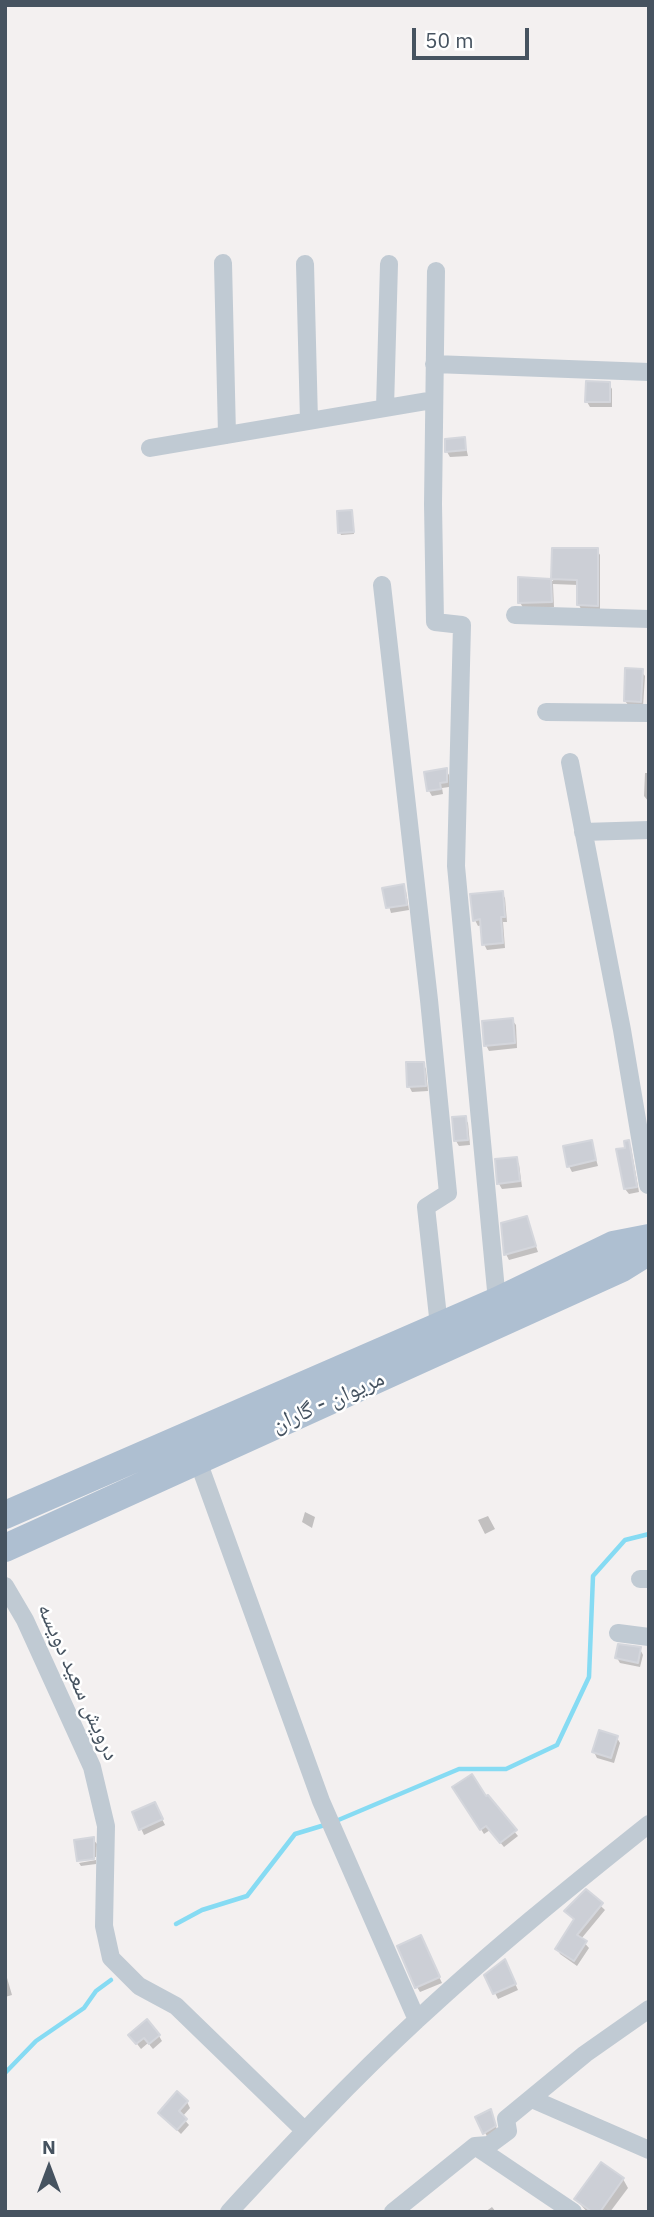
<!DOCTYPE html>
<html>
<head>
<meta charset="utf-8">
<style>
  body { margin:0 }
  #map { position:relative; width:654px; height:2217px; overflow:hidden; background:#f3f0f0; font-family:"IBM Plex Sans",sans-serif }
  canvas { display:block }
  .frame { position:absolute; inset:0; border:7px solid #465360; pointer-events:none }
  .north { position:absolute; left:14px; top:2133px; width:70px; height:70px; -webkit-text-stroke:5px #fff; paint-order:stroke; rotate:0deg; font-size:19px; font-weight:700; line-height:28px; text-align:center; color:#465360 }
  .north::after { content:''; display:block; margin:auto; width:24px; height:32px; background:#465360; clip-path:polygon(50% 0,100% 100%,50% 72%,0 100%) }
  .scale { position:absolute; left:412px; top:28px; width:117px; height:32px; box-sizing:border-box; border:4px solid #465360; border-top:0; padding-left:9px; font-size:21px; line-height:24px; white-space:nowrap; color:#465360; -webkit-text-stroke:5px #fff; paint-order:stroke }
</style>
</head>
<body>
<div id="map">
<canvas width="654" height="2217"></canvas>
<div class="frame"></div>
<div class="north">N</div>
<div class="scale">50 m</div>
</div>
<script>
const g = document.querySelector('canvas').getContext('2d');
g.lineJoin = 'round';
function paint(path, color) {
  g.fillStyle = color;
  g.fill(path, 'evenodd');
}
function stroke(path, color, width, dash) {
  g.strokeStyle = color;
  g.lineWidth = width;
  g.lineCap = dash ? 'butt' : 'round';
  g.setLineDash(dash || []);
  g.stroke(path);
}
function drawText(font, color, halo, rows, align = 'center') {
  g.font = font + ' "IBM Plex Sans","Noto Naskh Arabic",sans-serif';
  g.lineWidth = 5;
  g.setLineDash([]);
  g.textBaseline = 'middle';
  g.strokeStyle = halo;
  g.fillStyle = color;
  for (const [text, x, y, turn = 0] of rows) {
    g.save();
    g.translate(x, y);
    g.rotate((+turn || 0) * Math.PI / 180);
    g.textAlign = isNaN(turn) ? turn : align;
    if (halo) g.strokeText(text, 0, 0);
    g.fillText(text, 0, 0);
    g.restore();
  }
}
paint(new Path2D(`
  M609,384L612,389V407H590L587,402Z
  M464,439L468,456L450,457L447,452Z
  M352,514L354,534L341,535L340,532Z
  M554,550H597L600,555V611H582L579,605V585L553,584L554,607L523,608L520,602V579L553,581Z
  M641,671L645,676L643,707L629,706L625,701Z
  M446,770L449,775V787L442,788L443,794L432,796L429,791Z
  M645,773H649V802L644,796Z
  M403,886L406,891L409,910L391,913L384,889Z
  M502,893L505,898L507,922H503L505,948L487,950L484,944L482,925L478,926L475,920Z
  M512,1020L516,1025L517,1048L489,1051L486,1045Z
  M423,1063L426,1069L428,1091L412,1092L409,1086Z
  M465,1118L468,1123L470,1145L459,1146L456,1141L454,1119Z
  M591,1142L598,1166L572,1172L569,1166Z
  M628,1142L631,1147L639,1192L629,1194L625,1189Z
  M516,1159L519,1164L522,1187L502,1189L499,1184Z
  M526,1218L538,1252L509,1260L506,1254Z
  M305,1512L315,1517L312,1528L302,1522Z
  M488,1516L495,1529L485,1534L478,1520Z
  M640,1649L643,1655L640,1667L620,1663L617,1658Z
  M617,1738L620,1743L614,1763L597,1758L594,1752Z
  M455,1788L486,1798L518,1836L504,1847L490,1830L484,1834Z
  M157,1809L165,1825L144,1835L134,1813Z
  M93,1839L97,1844L96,1857L78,1859Z
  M96,1860V1864L81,1866L79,1863Z
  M586,1892L605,1910L581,1939L589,1948L577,1966L560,1954L557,1949L575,1921L566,1911Z
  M423,1943L442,1983L420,1992L417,1987Z
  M507,1966L518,1990L498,1999L486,1975Z
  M5,1971L12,1995L5,1997Z
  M131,2036H159L162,2041L153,2049L148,2043L141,2049Z
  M187,2102L190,2108L182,2117L189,2125L181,2134L160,2113Z
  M490,2111L498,2132L488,2138L477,2118Z
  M623,2179L628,2188L610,2212H587L576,2199Z
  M492,2207L496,2212H485Z`), '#0003');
stroke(new Path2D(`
  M336,1821L459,1769H506L557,1745L589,1677L593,1576L625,1540L649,1534
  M176,1924L202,1910L247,1896L295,1834L328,1824
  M5,2073L36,2041L84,2008L96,1991L111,1980`), '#86dbf3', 4.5);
const building = new Path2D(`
  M586,381L610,382V402H585Z
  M465,437L466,450L445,452V439Z
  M352,510L354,532L338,533L337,511Z
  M552,548H598V606L577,605V580L551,579L552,602L518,603V577L551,579Z
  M625,668L643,669L641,702L624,701Z
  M447,768V782L440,783L441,789L427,791L424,772Z
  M404,884L407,905L386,908L382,888Z
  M503,891L505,917H501L503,943L482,945L480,919L473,921L470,894Z
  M513,1018L515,1043L484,1046L482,1021Z
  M406,1062H424L426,1086L407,1087Z
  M466,1116L468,1140L454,1141L452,1117Z
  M592,1140L596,1160L567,1167L563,1146Z
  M629,1140L637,1187L624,1189L616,1149L625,1148L624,1141Z
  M517,1157L520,1181L497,1184L495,1159Z
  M527,1216L536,1246L504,1255L501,1223Z
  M618,1644L641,1647L638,1663L615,1658Z
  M599,1730L618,1736L611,1758L592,1752Z
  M472,1774L486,1796L488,1795L517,1830L500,1843L486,1826L480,1830L452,1787Z
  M155,1802L163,1819L139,1830L132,1812Z
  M94,1837V1859L77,1861L74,1840Z
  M586,1889L603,1903L577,1935L587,1941L574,1961L555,1949L574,1919L564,1911Z
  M421,1935L440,1977L415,1988L397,1946Z
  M505,1959L516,1984L493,1994L484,1975Z
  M147,2019L160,2035L149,2044L144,2038L136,2044L128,2035Z
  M177,2091L188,2101L179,2111L187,2119L177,2130L158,2113Z
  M491,2109L496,2126L483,2134L475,2117Z
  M601,2162L624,2178L600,2212H592L574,2199Z`);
paint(building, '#cccfd6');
stroke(building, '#d4d6dc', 2);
stroke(new Path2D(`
  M223,263L227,435
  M305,264L309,421
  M436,271L433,504L435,622L462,625L456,866L497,1301
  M434,364L649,372
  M385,408L389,264
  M150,448L433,400
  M382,585L429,1000L448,1193L426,1207L439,1326
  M515,615L649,619
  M546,712L649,713
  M570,762L622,1030L648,1185
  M583,832L649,830
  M198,1461L321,1801L417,2020
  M640,1579H649
  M5,1586L25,1620L92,1767L106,1826L104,1926L111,1958L139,1986L176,2006L305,2131
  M618,1633L649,1637
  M532,2099L649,2150
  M475,2146L573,2212
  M229,2212C290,2146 352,2080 418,2019C492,1950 570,1887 649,1824
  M393,2212L475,2146L489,2145L508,2131L506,2119L585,2054L649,2009`), '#c0cad3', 18);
stroke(new Path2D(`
  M5,1515L497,1301L613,1245L649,1238
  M5,1548L622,1268L649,1251`), '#aebfd1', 28);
drawText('23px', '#465360', '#fff', [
  ["مریوان - گاران",328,1402,-24],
  ["درویش سعید دویسه",78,1682,66]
]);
</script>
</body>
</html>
